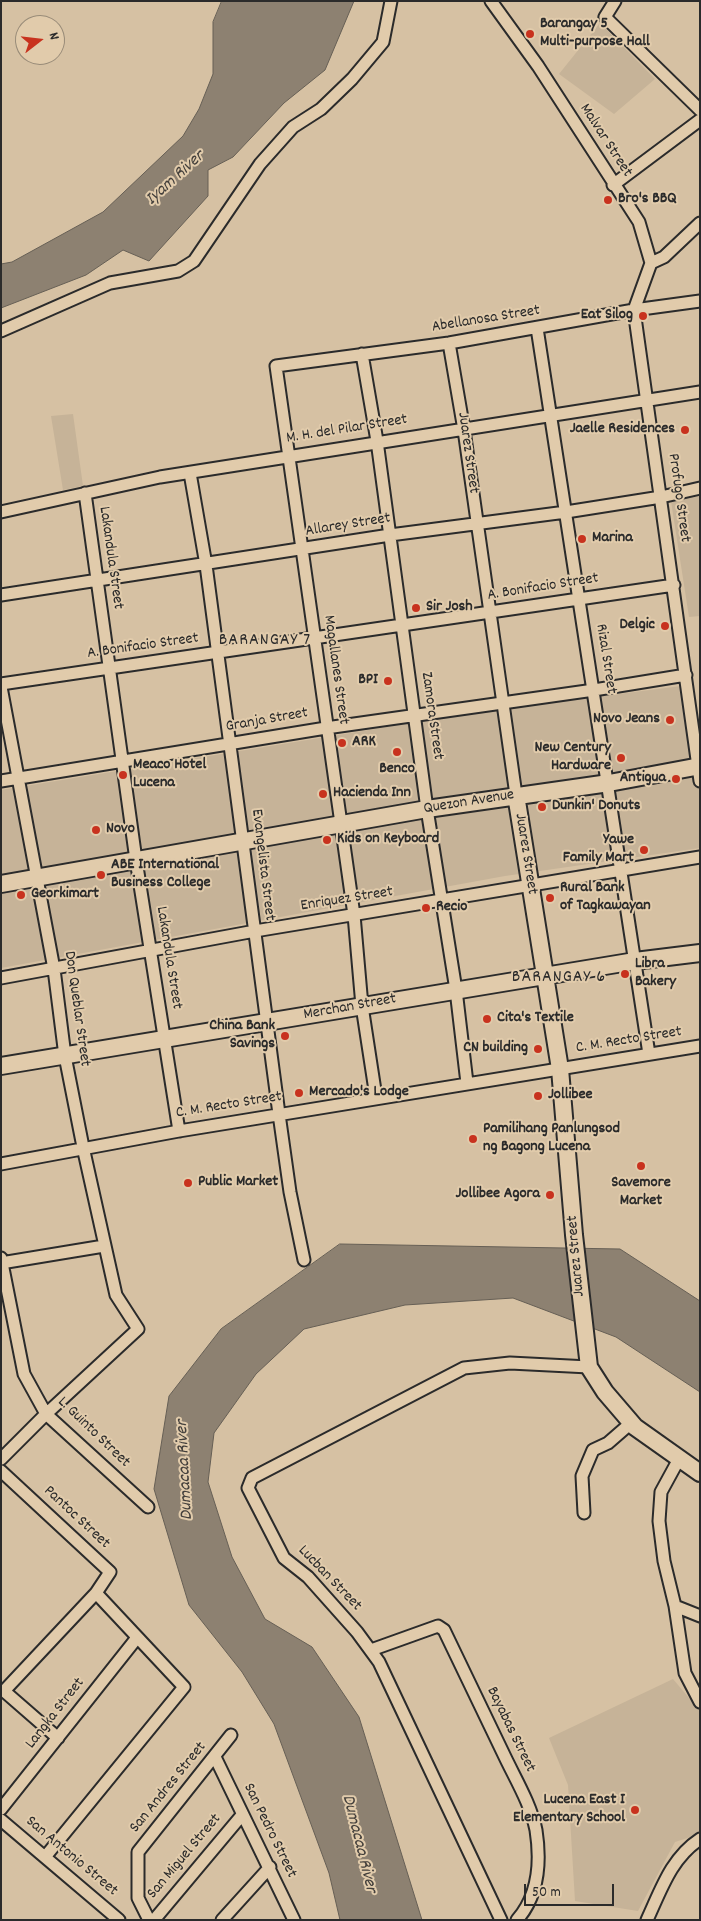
<!DOCTYPE html>
<html>
<head>
<meta charset="utf-8">
<style>
  body { margin:0 }
  #map { position:relative; width:701px; height:1921px; overflow:hidden; background:#d6c1a3; font-family:Dekko,sans-serif }
  canvas { display:block }
  .frame { position:absolute; inset:0; border:2px solid #2b2b2b; pointer-events:none }
  .north { position:absolute; left:15px; top:15px; width:50px; height:50px; box-sizing:border-box; background:#e1cbab; border:1px solid #988b78; border-radius:50%; rotate:74deg; font-size:14px; font-weight:700; line-height:20px; text-align:center; color:#2b2b2b }
  .north::after { content:''; display:block; margin:auto; width:18px; height:22px; background:#c8321e; clip-path:polygon(50% 0,100% 100%,50% 72%,0 100%) }
  .scale { position:absolute; left:524px; top:1884px; width:90px; height:22px; box-sizing:border-box; border:2px solid #2b2b2b; border-top:0; padding-left:6px; font-size:15px; line-height:18px; white-space:nowrap; color:#2b2b2b; -webkit-text-stroke:4px #e1cbab; paint-order:stroke }
</style>
</head>
<body>
<div id="map">
<canvas width="701" height="1921"></canvas>
<div class="frame"></div>
<div class="north">N</div>
<div class="scale">50 m</div>
</div>
<script>
const g = document.querySelector('canvas').getContext('2d');
g.lineJoin = 'round';
function paint(path, color) {
  g.fillStyle = color;
  g.fill(path, 'evenodd');
}
function stroke(path, color, width, dash) {
  g.strokeStyle = color;
  g.lineWidth = width;
  g.lineCap = dash ? 'butt' : 'round';
  g.setLineDash(dash || []);
  g.stroke(path);
}
function drawText(font, color, halo, rows, align = 'center') {
  g.font = font + ' Dekko,sans-serif';
  g.lineWidth = 4;
  g.setLineDash([]);
  g.textBaseline = 'middle';
  g.strokeStyle = halo;
  g.fillStyle = color;
  for (const [text, x, y, turn = 0] of rows) {
    g.save();
    g.translate(x, y);
    g.rotate((+turn || 0) * Math.PI / 180);
    g.textAlign = isNaN(turn) ? turn : align;
    if (halo) g.strokeText(text, 0, 0);
    g.fillText(text, 0, 0);
    g.restore();
  }
}
paint(new Path2D(`
  M600,23L655,79L614,114L559,74Z
  M73,414L83,486L63,490L51,416Z
  M700,494V616L689,617L671,501Z
  M681,686L692,771L700,770V848L505,876L1,968V790L479,712Z
  M673,1679L700,1711V1834L675,1842L638,1911L575,1901L568,1785L549,1738Z`), '#c6b398');
const water = new Path2D(`
  M222,1H354L325,70L284,103L233,157L208,170V196L149,261L123,250L86,275L1,308V264L12,262L103,212L183,136L199,109L213,74V22Z
  M340,1244L620,1249L700,1301V1392L616,1337L513,1298L405,1305L304,1329L256,1374L214,1433L208,1482L232,1557L265,1619L312,1647L359,1717L422,1920H340L329,1873L274,1724L242,1672L189,1605L154,1489L169,1396L221,1329Z`);
paint(water, '#8d8171');
stroke(water, '#665f55', 1);
const street = new Path2D(`
  M491,1L538,66L639,222L651,263L634,310L700,781
  M615,1L605,17L700,110
  M613,185L700,120
  M651,263L664,257L700,223
  M537,328L649,1054
  M1,331L110,283L178,271L194,261L260,164L293,127L321,109L352,79L383,42L391,1
  M449,343L464,430L516,795
  M362,354L377,441L427,809L456,990L467,1083
  M190,473L206,565L279,1114L290,1192L304,1260
  M85,493L136,860L179,1131
  M1,512L160,477L700,392
  M1,595L390,535L566,512L661,497L700,488
  M1,684L674,585
  M1,687L54,969L65,1056L83,1147L116,1295L138,1329L46,1414L1,1459
  M1,781L326,728L594,690L686,675
  M1,978L255,931L700,857
  M376,1097L362,1006L354,915L276,366L449,343L634,310L700,301
  M1,1164L179,1131L700,1046
  M1,1258L24,1374L46,1414L148,1507
  M1,1263L104,1246
  M679,1459L661,1492L659,1521L664,1561L675,1606L685,1673L700,1702
  M1,1471L110,1572L96,1593L4,1691L58,1738
  M584,1513L582,1476L593,1450L608,1443L631,1423
  M675,1606L700,1616
  M371,1650L438,1626L444,1630C464,1672 485,1715 505,1757C516,1780 531,1805 536,1830C541,1862 539,1895 517,1920
  M215,1757L294,1920
  M1,1809L136,1639
  M1,1820L119,1920
  M45,1857L184,1687L96,1593
  M149,1920L138,1898V1852L231,1735
  M154,1920L242,1815
  M222,1920L270,1867
  M501,1920L379,1662L357,1632L308,1577L284,1558L248,1488L252,1478L464,1368L510,1363L589,1367
  M647,1920C661,1890 671,1858 700,1839`);
const secondary = new Path2D(`
  M516,795L560,1069L574,1235L589,1367L605,1392L635,1427L700,1473
  M1,884L427,809L609,783L700,766
  M1,1066L635,961L700,953`);
stroke(street, '#2b2b2b', 15);
stroke(secondary, '#2b2b2b', 20);
stroke(street, '#e1cbab', 11);
stroke(secondary, '#e1cbab', 16);
for (const [x, y, r, color] of [
  [530,34,5,"#c8321e"],
  [608,200,5,"#c8321e"],
  [643,316,5,"#c8321e"],
  [685,430,5,"#c8321e"],
  [582,539,5,"#c8321e"],
  [416,608,5,"#c8321e"],
  [665,626,5,"#c8321e"],
  [388,681,5,"#c8321e"],
  [670,720,5,"#c8321e"],
  [342,743,5,"#c8321e"],
  [397,752,5,"#c8321e"],
  [621,758,5,"#c8321e"],
  [123,775,5,"#c8321e"],
  [676,779,5,"#c8321e"],
  [323,794,5,"#c8321e"],
  [542,807,5,"#c8321e"],
  [96,830,5,"#c8321e"],
  [327,840,5,"#c8321e"],
  [644,850,5,"#c8321e"],
  [101,875,5,"#c8321e"],
  [21,895,5,"#c8321e"],
  [550,898,5,"#c8321e"],
  [426,908,5,"#c8321e"],
  [625,974,5,"#c8321e"],
  [487,1019,5,"#c8321e"],
  [285,1036,5,"#c8321e"],
  [538,1049,5,"#c8321e"],
  [299,1093,5,"#c8321e"],
  [538,1096,5,"#c8321e"],
  [473,1139,5,"#c8321e"],
  [641,1166,5,"#c8321e"],
  [188,1183,5,"#c8321e"],
  [550,1195,5,"#c8321e"],
  [635,1810,5,"#c8321e"]
]) {
  const dot = new Path2D();
  dot.arc(x, y, r, 0, 2 * Math.PI);
  g.fillStyle = color;
  g.fill(dot);
  stroke(dot, '#e1cbab', 2);
}
drawText('bold 16px', '#2b2b2b', '#e1cbab', [
  ["Barangay 5",540,25],
  ["Multi-purpose Hall",540,43],
  ["Bro's BBQ",618,200],
  ["Eat Silog",633,316,"right"],
  ["Jaelle Residences",675,430,"right"],
  ["Marina",592,539],
  ["Sir Josh",426,608],
  ["Delgic",655,626,"right"],
  ["BPI",378,681,"right"],
  ["Novo Jeans",660,720,"right"],
  ["ARK",352,743],
  ["New Century",611,749,"right"],
  ["Hardware",611,767,"right"],
  ["Meaco Hotel",133,766],
  ["Lucena",133,784],
  ["Benco",397,770,"center"],
  ["Antigua",666,779,"right"],
  ["Hacienda Inn",333,794],
  ["Dunkin' Donuts",552,807],
  ["Novo",106,830],
  ["Kids on Keyboard",337,840],
  ["Yawe",634,841,"right"],
  ["Family Mart",634,859,"right"],
  ["ABE International",111,866],
  ["Business College",111,884],
  ["Rural Bank",560,889],
  ["of Tagkawayan",560,907],
  ["Georkimart",31,895],
  ["Recio",436,908],
  ["Libra",635,965],
  ["Bakery",635,983],
  ["Cita's Textile",497,1019],
  ["China Bank",275,1027,"right"],
  ["Savings",275,1045,"right"],
  ["CN building",528,1049,"right"],
  ["Mercado's Lodge",309,1093],
  ["Jollibee",548,1096],
  ["Pamilihang Panlungsod",483,1130],
  ["ng Bagong Lucena",483,1148],
  ["Public Market",198,1183],
  ["Savemore",641,1184,"center"],
  ["Market",641,1202,"center"],
  ["Jollibee Agora",540,1195,"right"],
  ["Lucena East I",625,1801,"right"],
  ["Elementary School",625,1819,"right"]
], 'left');
drawText('16px', '#2b2b2b', '#e1cbab', [
  ["Malvar Street",605,141,57],
  ["Abellanosa Street",486,320,-9],
  ["M. H. del Pilar Street",347,430,-9],
  ["Juarez Street",467,453,82],
  ["Profugo Street",678,498,82],
  ["Allarey Street",348,526,-9],
  ["Lakandula Street",110,558,82],
  ["A. Bonifacio Street",543,588,-9],
  ["A. Bonifacio Street",143,647,-8],
  ["Rizal Street",605,659,81],
  ["Magallanes Street",335,670,82],
  ["Zamora Street",431,716,82],
  ["Granja Street",267,721,-10],
  ["Quezon Avenue",469,803,-9],
  ["Juarez Street",525,854,81],
  ["Evangelista Street",262,865,83],
  ["Enriquez Street",347,900,-9],
  ["Lakandula Street",168,958,81],
  ["Merchan Street",350,1008,-10],
  ["Don Queblar Street",76,1009,82],
  ["C. M. Recto Street",629,1041,-9],
  ["C. M. Recto Street",229,1106,-9],
  ["Juarez Street",577,1256,-95],
  ["L. Guinto Street",93,1433,44],
  ["Pantoc Street",76,1518,43],
  ["Lucban Street",329,1579,46],
  ["Langka Street",56,1714,-52],
  ["Bayabas Street",510,1730,64],
  ["San Andres Street",169,1788,-51],
  ["San Pedro Street",269,1831,64],
  ["San Antonio Street",71,1857,40],
  ["San Miguel Street",185,1857,-50]
]);
drawText('italic 18px', '#44403c', '#e1cbab', [
  ["Iyam River",176,179,-42],
  ["Dumacaa River",186,1470,-93],
  ["Dumacaa River",358,1844,76]
]);
g.letterSpacing = '1px';
drawText('18px', '#2b2b2b', '#e1cbab', [
  ["BARANGAY 7",265,642],
  ["BARANGAY 6",559,979]
]);
g.letterSpacing = '0px';
</script>
</body>
</html>
